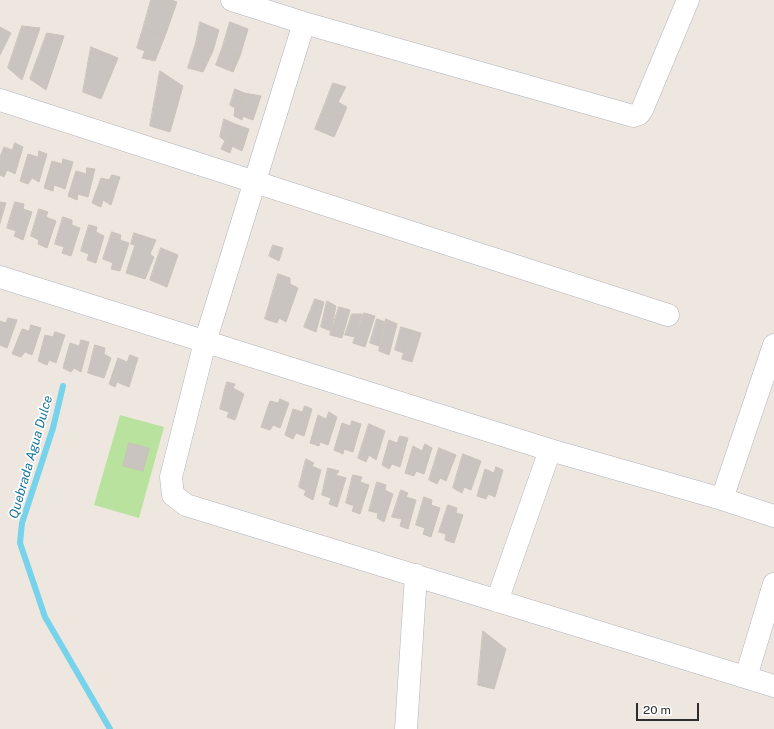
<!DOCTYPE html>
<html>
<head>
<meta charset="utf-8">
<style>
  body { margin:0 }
  #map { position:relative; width:774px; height:729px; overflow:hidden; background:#eee7e0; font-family:"Public Sans",sans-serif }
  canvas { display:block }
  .scale { position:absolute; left:636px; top:703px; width:63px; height:18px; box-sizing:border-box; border:2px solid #2d2d2d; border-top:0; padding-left:5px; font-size:12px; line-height:14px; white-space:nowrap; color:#2d2d2d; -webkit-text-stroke:3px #fff; paint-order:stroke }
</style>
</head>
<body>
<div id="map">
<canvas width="774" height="729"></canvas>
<div class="scale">20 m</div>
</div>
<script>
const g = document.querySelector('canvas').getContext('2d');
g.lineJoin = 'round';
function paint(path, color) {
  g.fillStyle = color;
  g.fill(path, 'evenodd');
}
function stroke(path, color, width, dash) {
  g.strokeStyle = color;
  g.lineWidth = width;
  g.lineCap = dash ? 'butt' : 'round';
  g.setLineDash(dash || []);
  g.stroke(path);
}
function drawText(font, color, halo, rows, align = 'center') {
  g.font = font + ' "Public Sans",sans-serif';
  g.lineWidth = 3.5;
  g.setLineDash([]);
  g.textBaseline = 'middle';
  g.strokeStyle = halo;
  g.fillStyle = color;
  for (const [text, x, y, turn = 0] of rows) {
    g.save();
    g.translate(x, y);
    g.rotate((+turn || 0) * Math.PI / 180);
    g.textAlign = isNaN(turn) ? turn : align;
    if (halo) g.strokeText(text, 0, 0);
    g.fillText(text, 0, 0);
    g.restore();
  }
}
paint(new Path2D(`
  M120,415L164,427L139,518L94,505Z`), '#b9e29f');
stroke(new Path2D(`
  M63,386L53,428L22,523L20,543L45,617L110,729`), '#77d2eb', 6);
const building = new Path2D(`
  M151,0H171L177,2L165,36L143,29Z
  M200,22L219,30L213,51L196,43Z
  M230,22L248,29L240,56L222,49Z
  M22,26L40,28L22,80L8,68Z
  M0,27L11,33L0,55Z
  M143,29L165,36L155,61L142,58L145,51L137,48Z
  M47,33L64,36L46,90L30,79Z
  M196,43L213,51L203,72L188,68Z
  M91,47L118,58L101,99L83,92Z
  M222,49L240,56L233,72L216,65Z
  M160,71L183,86L170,132L150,126Z
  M333,83L346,87L338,102L347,107L342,119L323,109Z
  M235,89L244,93L239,108L244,111L242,120L234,116L235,108L230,105Z
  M244,93L261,96L253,120L242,116L244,111L239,108Z
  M323,109L342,119L334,137L315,129Z
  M224,119L235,124L230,140L234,141L230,153L221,149L225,141L220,137Z
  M235,124L249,129L242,151L232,146L234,141L230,140Z
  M15,143L23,147L15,174L7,170L4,177L0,175V157L4,147L12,150Z
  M39,151L47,154L39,182L32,178L28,184L20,181L28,154L38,157Z
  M63,159L73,162L65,189L54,185L53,191L44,188L52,161L62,164Z
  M87,168L95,169L88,197L78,194L77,200L68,196L76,171L86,174Z
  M112,175L120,177L111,205L103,200L101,207L92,203L101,178L109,180Z
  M0,202L6,203L0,223Z
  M15,202L24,204L23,209L32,212L23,240L14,236L16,231L7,228Z
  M39,209L48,212L46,217L56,221L47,248L38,244L39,240L31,236Z
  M63,217L72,220V225L80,228L71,256L62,253L64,247L55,244Z
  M89,225L97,227L96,232L104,236L96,263L87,260L89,254L81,251Z
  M112,232L121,235L120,240L129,243L120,271L111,269L113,263L103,259Z
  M134,233L156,240L150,254L154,257L145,279L126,273L135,245L131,244Z
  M273,245L283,248L279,261L269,256Z
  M161,248L178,255L167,287L150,280Z
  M278,274L290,278V284L298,288L286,322L279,318L277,323L265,319Z
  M315,299L324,302L316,332L304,327Z
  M327,301L336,306L331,331L321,327Z
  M339,307L350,310L342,338L330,335Z
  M364,313L375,316L365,347L353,343Z
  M352,314H362L355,337L345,335Z
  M8,318L17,320L7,348L0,345V321L6,323Z
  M377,319L385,322L379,346L370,343Z
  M386,319L397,324L389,355L379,351Z
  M31,325L41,328L32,355L25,352L21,357L12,354L22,329L29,331Z
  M401,327L411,330L404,353L395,350Z
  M411,330L421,333L412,362L402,359Z
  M55,332L65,335L56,363L49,360L47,365L38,361L45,335L53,337Z
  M81,340L89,342L81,372L74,368L71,372L63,368L70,343L79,346Z
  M95,345L105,348L104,354L111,358L104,378L88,373Z
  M130,355L138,358L129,387L117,382L115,387L109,384L118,358L127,362Z
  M227,382L235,384L233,388L244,394L235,420L227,417L229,412L220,409Z
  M280,399L289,403L280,428L273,425L270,430L261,427L270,401L278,403Z
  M305,406L312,409L304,436L296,433L293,439L285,435L293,409L302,412Z
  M329,412L337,417L328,445L320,442L319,446L310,443L318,415L326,419Z
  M352,421L361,424L353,452L344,449L343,454L334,450L342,423L350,426Z
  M369,424L385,431L376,460L369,455L366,462L358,458Z
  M400,436L408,438L400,467L392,464L389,469L382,465L389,440L397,443Z
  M129,443L149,448L143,471L123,466Z
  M425,444L432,448L424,474L416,471L414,476L405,473L413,446L422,451Z
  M439,448L456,455L446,481L440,478L437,484L429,480Z
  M463,454L481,461L471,490L464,487L462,493L453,488Z
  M306,459L314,463L312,466L321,470L313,500L304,495L306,491L299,487Z
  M496,467L503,470L495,497L488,494L486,499L477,496L485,469L494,473Z
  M328,468L339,471L336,475L346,478L337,507L329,504L331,498L322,495Z
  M353,475L362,477L360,482L369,485L360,514L352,511L354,506L346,503Z
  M377,482L386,485L385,490L393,494L384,522L377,518L378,513L369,511Z
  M401,490L408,493L406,497L416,500L408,529L400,526L402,519L392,517Z
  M424,497L432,500L431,505L440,508L431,537L423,534L425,528L416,525Z
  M448,505L457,508L456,513L463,515L454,543L445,540L446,534L439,532Z
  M483,631L506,649L494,689L478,685Z`);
paint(building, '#c9c4bf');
stroke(building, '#c9c3b9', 1);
const street = new Path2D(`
  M232,0L304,23L633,116L639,114L642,110L688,0
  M304,23L205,342L171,477L173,495L186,505L774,686
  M0,100L668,315
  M0,277L550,450L722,499L774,516
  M722,499L774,345
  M497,601L550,450
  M746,677L774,584
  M406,729L416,575`);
stroke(street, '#b0b3bc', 23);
stroke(street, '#fff', 22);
drawText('italic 13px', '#12739b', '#fff', [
  ["Quebrada Agua Dulce",31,457,-74]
]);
</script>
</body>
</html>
